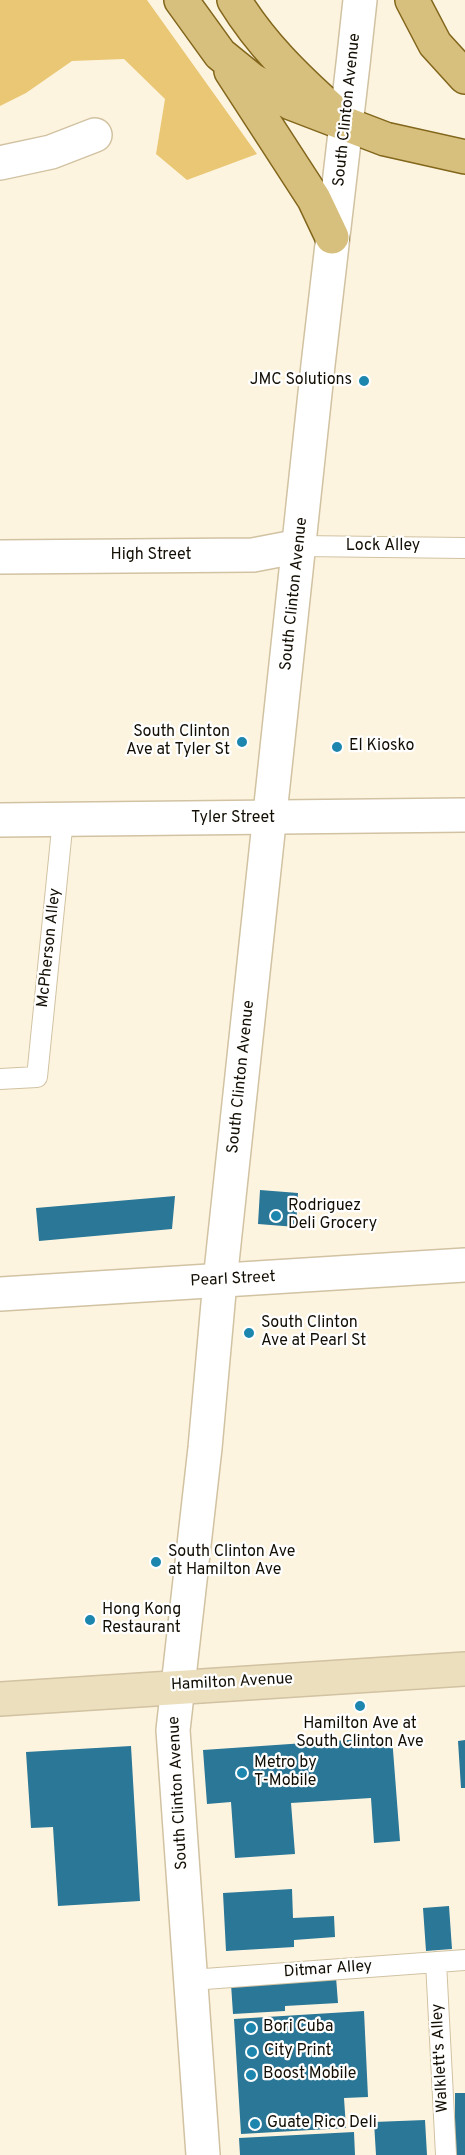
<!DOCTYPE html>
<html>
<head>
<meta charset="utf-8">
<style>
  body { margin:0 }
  canvas { display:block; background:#fdf4e0 }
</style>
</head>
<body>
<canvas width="465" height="2155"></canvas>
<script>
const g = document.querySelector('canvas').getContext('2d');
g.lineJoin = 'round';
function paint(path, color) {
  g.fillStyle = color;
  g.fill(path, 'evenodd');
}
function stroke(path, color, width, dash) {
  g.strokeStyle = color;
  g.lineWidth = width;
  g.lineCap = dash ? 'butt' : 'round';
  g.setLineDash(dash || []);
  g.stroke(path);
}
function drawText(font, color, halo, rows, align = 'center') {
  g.font = font + ' Overpass,sans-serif';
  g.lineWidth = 4.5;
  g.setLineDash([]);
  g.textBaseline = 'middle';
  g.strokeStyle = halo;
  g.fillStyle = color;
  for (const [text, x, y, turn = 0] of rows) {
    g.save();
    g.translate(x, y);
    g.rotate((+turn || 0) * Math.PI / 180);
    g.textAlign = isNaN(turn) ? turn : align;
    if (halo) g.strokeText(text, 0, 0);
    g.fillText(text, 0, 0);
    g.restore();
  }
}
paint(new Path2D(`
  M0,0H147L257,154L187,180L156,154L165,99L124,59L72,61L26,93L0,106Z`), '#eac774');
paint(new Path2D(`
  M260,1190L298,1193L296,1227L258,1224Z
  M175,1196L172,1229L39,1241L36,1208Z
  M392,1737L400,1841L374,1843L371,1798L291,1803L295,1854L235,1858L231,1802L207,1804L203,1750Z
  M465,1740V1788H461L458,1741Z
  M131,1746L140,1901L58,1906L53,1827L31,1828L26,1752Z
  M292,1889L293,1918L334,1916L335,1937L294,1940V1947L226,1951L223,1893Z
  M449,1906L452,1949L426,1951L423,1908Z
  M336,1977L338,2003L285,2006V2011L233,2014L231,1984Z
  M364,2011L368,2097L344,2098L346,2128L241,2134L234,2019Z
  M455,2093H465V2155H451L449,2116H455Z
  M425,2120L427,2155H376L374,2122Z
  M354,2132L355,2155H240L239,2138Z`), '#2a7797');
const service = new Path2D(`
  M300,546L465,548
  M0,1079L37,1077L63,819
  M436,1962L446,2155
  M191,1980L465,1960`);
const minor = new Path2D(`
  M0,163L51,152L95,135
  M0,557L253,555L300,546
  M0,820L465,815
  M0,1294L465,1265`);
const tertiary = new Path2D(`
  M203,2155L173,1730L205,1448L220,1281L318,365C332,244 347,122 360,0`);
const secondary = new Path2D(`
  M0,1699L465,1669`);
const primary = new Path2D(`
  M181,0L220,54L252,80L291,103L385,139L465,157
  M234,0C261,44 295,77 333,111
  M412,0L435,44L465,77
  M231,71L314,199L332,237`);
stroke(service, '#d1c2a2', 22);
stroke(minor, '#d1c2a2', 36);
stroke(tertiary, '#d1c2a2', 36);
stroke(secondary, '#d1c2a2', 36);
stroke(primary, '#82661b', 36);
stroke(service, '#fff', 20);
stroke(minor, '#fff', 33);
stroke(tertiary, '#fff', 33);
stroke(secondary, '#ebdfbe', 33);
stroke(primary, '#d7bf7d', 33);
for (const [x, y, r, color] of [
  [364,381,6,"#1c86ae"],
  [242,742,6,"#1c86ae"],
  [337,747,6,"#1c86ae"],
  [276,1216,6,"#1c86ae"],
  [249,1333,6,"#1c86ae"],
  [156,1562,6,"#1c86ae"],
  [90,1620,6,"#1c86ae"],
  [360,1706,6,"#1c86ae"],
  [242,1773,6,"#1c86ae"],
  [251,2028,6,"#1c86ae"],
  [252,2052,6,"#1c86ae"],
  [251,2075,6,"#1c86ae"],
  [255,2124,6,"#1c86ae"]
]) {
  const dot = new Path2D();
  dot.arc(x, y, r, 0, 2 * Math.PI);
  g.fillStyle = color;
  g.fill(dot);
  stroke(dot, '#fff', 2);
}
drawText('16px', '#130e04', '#fff', [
  ["South Clinton Avenue",348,110,-84],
  ["Lock Alley",383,547],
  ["High Street",151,556],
  ["South Clinton Avenue",295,594,-84],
  ["Tyler Street",233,819],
  ["McPherson Alley",50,948,-84],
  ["South Clinton Avenue",242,1077,-84],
  ["Pearl Street",233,1280,-3],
  ["Hamilton Avenue",232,1683,-3],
  ["South Clinton Avenue",179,1793,-93],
  ["Ditmar Alley",328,1970,-4],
  ["Walklett's Alley",441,2058,-93]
]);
drawText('16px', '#130e04', '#fff', [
  ["JMC Solutions",352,381,"right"],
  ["South Clinton",230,733,"right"],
  ["Ave at Tyler St",230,751,"right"],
  ["El Kiosko",349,747],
  ["Rodriguez",288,1207],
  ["Deli Grocery",288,1225],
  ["South Clinton",261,1324],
  ["Ave at Pearl St",261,1342],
  ["South Clinton Ave",168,1553],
  ["at Hamilton Ave",168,1571],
  ["Hong Kong",102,1611],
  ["Restaurant",102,1629],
  ["Hamilton Ave at",360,1725,"center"],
  ["South Clinton Ave",360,1743,"center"],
  ["Metro by",254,1764],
  ["T-Mobile",254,1782],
  ["Bori Cuba",263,2028],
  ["City Print",264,2052],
  ["Boost Mobile",263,2075],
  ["Guate Rico Deli",267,2124]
], 'left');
</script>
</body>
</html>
